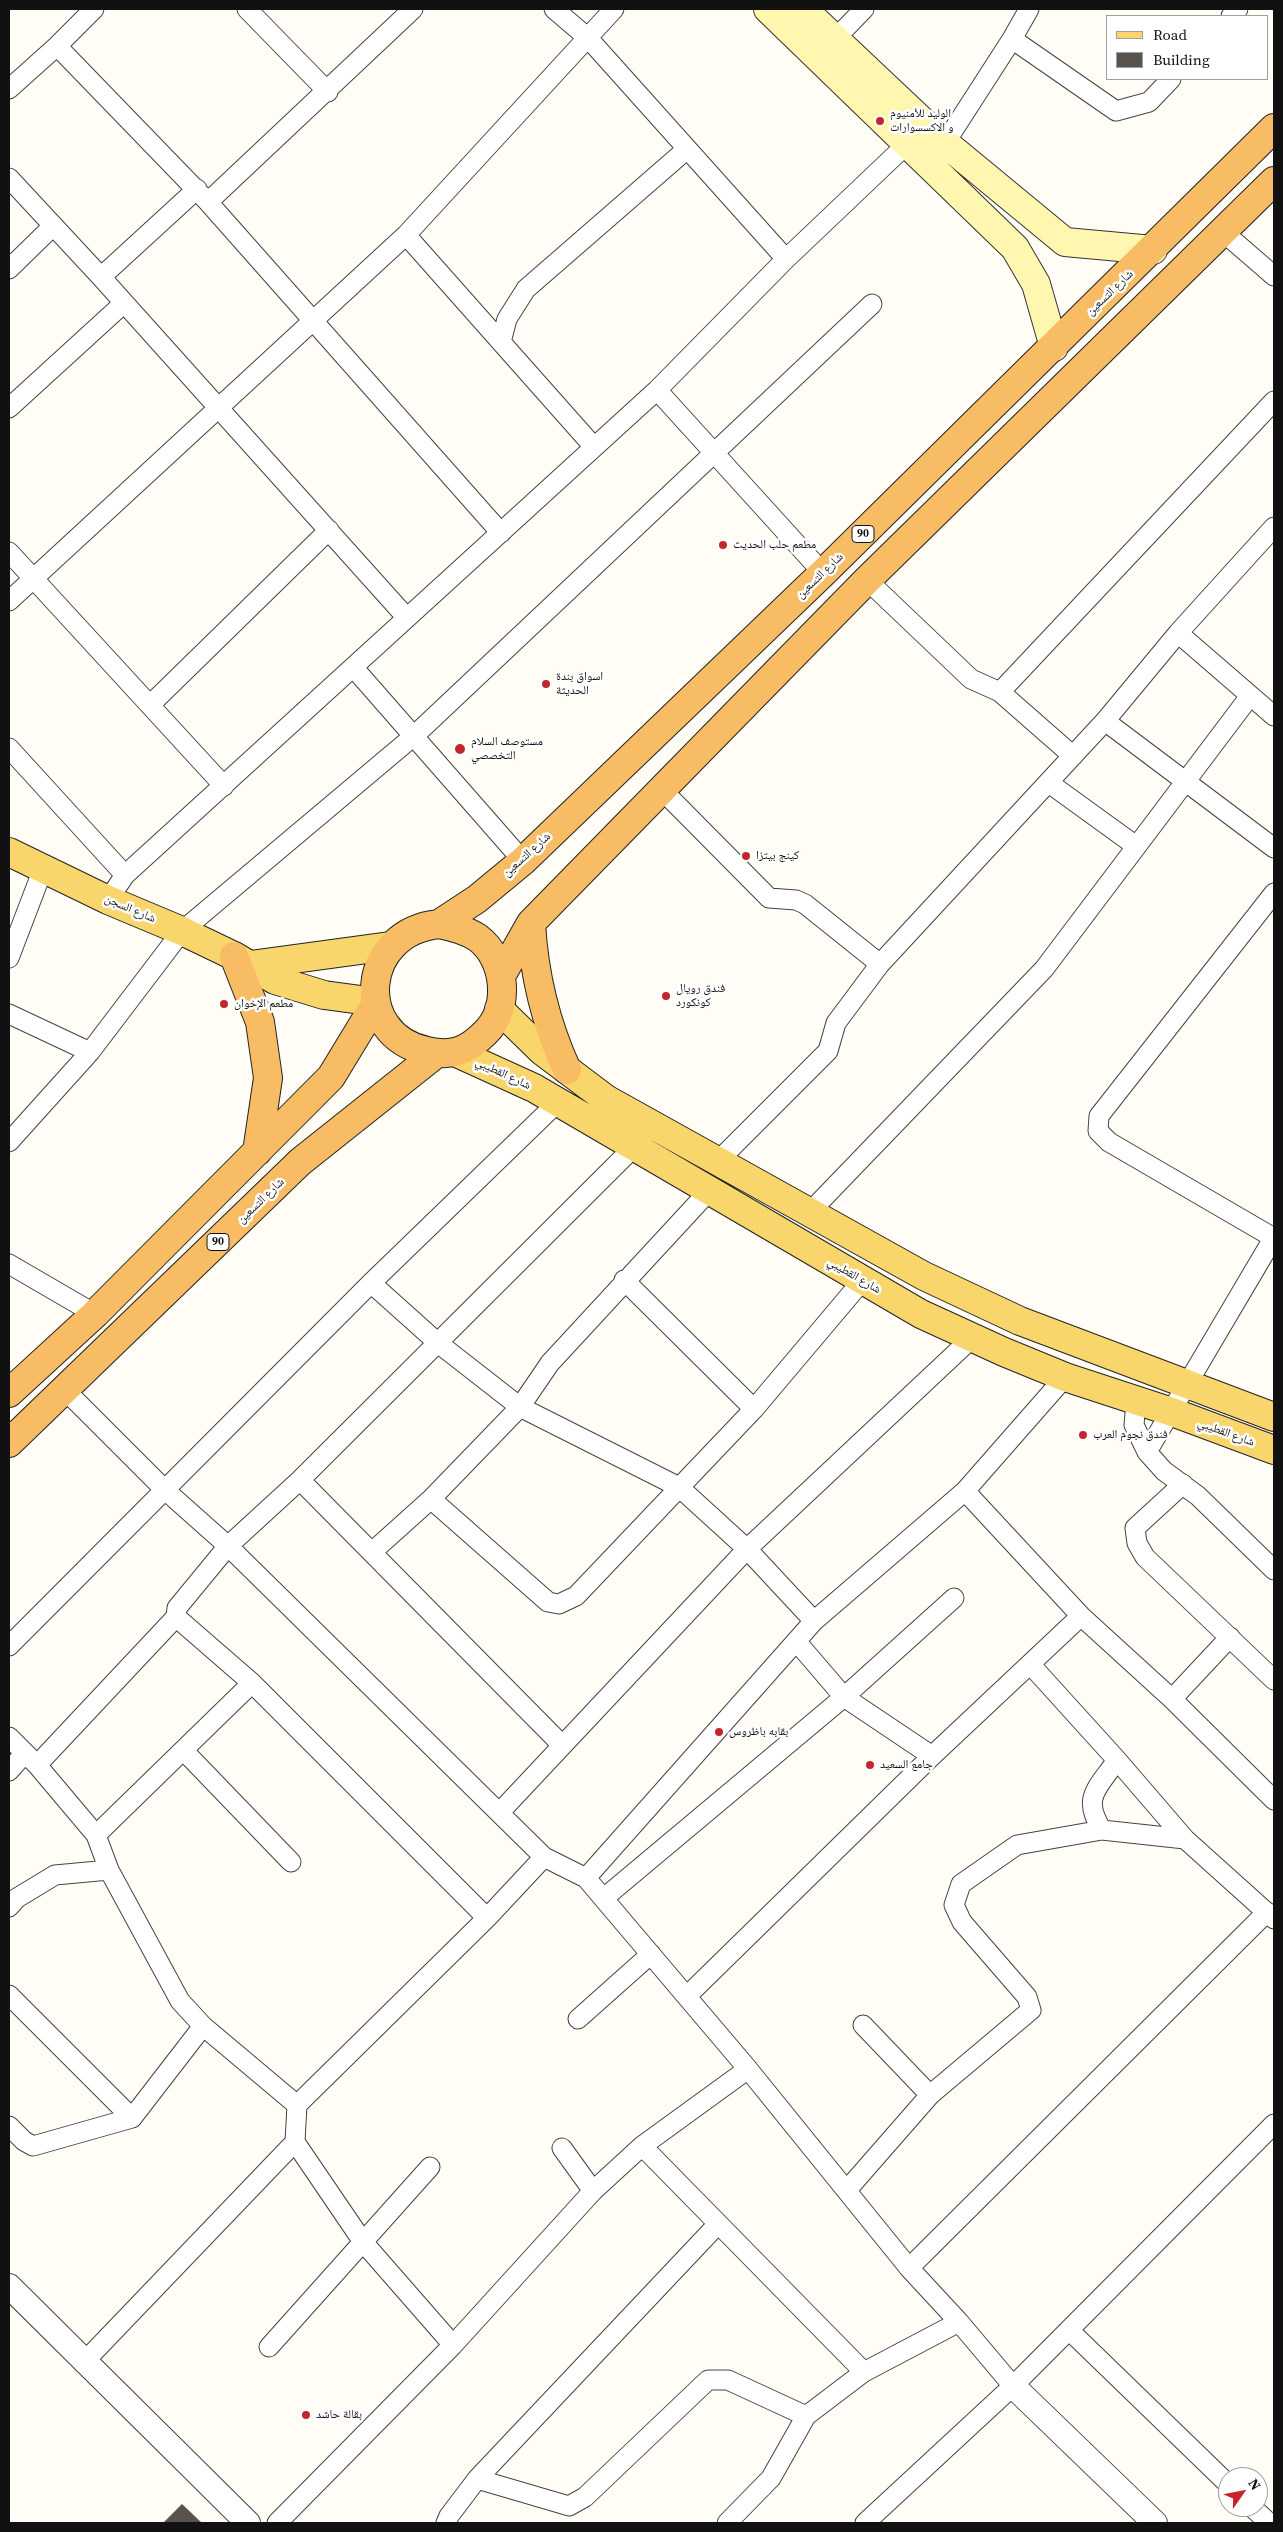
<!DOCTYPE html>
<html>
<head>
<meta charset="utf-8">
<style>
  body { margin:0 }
  #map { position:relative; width:1283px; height:2532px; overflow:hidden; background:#fffdf5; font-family:"Source Serif 4",serif }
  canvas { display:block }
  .frame { position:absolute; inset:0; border:10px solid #111; pointer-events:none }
  .legend { position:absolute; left:1106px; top:15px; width:162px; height:65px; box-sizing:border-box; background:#fff; border:1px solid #a0a0a0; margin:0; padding:6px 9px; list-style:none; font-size:15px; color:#111 }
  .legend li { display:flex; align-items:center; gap:10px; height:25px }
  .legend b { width:25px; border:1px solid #a0a0a0 }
  .north { position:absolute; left:1218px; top:2467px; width:50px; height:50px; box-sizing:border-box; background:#fff; border:1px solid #a0a0a0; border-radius:50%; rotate:57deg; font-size:14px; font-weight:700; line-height:20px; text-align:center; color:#111 }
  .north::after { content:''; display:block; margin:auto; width:18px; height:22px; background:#c4262e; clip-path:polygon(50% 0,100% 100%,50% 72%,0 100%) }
</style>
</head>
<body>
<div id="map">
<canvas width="1283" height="2532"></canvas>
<div class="frame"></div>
<ul class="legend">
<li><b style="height:6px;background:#f9d66b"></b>Road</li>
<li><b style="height:14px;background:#5a524d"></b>Building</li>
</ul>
<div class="north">N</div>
</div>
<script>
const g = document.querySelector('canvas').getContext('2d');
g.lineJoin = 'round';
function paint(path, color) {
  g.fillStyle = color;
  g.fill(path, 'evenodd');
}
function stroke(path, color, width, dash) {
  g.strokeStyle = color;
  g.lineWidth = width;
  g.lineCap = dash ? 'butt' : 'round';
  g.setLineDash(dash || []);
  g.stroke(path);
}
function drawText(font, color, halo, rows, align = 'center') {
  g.font = font + ' "Source Serif 4","Noto Naskh Arabic",serif';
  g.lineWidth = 5;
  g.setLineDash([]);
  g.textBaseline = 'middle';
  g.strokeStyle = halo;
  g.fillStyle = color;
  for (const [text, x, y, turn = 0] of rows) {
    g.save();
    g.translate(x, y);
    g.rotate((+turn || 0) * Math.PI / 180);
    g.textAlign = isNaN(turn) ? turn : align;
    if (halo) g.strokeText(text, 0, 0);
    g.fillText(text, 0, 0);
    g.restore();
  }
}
paint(new Path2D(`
  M182,2504L202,2523H163Z`), '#5a524d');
const minor = new Path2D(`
  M247,9L328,92
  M554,9L588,38L786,259
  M1029,9L1012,39L1116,111L1149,102L1171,79
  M1231,16L1238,9
  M836,38L864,9
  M57,46L208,202L501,533
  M9,89L57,46L94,9
  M945,143L1012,39
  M9,178L101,277L407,618
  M208,202L413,9
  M1222,231L1274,276
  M406,235L594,447
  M9,269L52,227
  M101,277L197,189
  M501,342L507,319L526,289L687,149
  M657,390L823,573
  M9,408L124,303
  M9,552L224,786
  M867,580L971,679L1000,692L1073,756
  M9,601L406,235L614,9
  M1178,633L1274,716
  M353,667L523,861
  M1000,692L1274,401
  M150,705L329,530
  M1105,721L1274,848
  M9,748L125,875
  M1049,783L1136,846
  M662,790L769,898L796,900L805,904L880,964
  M1274,893L1099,1116L1098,1131L1109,1142L1274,1238
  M108,900L125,875L657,390L786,259L907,144
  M9,958L43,869
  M9,1014L90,1052
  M9,1142L90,1052L182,931L415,735L872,304
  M717,1162L828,1051L836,1023L880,964L1105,721L1178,633L1274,527
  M809,1213L1044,969L1250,696
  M9,1264L95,1314
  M624,1280L754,1409
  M371,1283L438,1343L520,1407L679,1487L747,1549L814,1621
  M65,1390L165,1490L228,1546L544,1857L586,1878L748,2069L909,2268L959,2322L1013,2386
  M1136,1402L1134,1425L1147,1452L1164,1471L1198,1496L1274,1570
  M1147,1452L1274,1237
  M300,1480L561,1744
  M1183,1484L1135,1528L1137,1543L1145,1557L1274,1680
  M965,1491L1081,1616L1172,1699L1274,1800
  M431,1499L548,1602L559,1604L576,1596L754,1409L862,1281
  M372,1552L431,1499L520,1407L550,1363L709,1191
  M176,1617L252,1683L487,1918
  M796,1641L844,1697L932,1756
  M9,1646L371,1283L558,1102
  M1030,1664L1117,1760L1185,1839L1274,1919
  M1172,1699L1230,1637
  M9,1737L37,1765L96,1835L109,1870L180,2001L203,2026L297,2105L295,2142L363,2242L453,2345
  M184,1751L291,1862
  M37,1765L176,1617L177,1608L228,1546L300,1480L643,1138
  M9,1771L24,1754
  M500,1812L747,1549L972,1338
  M1102,1830C1081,1797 1098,1788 1117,1760
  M96,1835L252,1683
  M586,1878L814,1621L965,1491L1065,1377
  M604,1898L844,1697L954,1598
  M9,1907L17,1898L55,1875L109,1870
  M9,1995L132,2118
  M687,1996L932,1756L1081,1616
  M578,2019L651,1954
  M863,2025L930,2095
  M297,2105L487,1918L544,1857
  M9,2126L24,2141L33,2146L132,2118L203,2026
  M642,2146L864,2372
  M562,2148L593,2191
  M847,2190L930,2095L1031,2010L1027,1997L962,1922L954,1905L961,1884L1017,1845L1102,1830L1185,1839
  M909,2268L1267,1912
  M1069,2330L1228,2484
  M269,2347L430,2167
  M86,2360L295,2142
  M477,2479L569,2506L585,2497L708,2380H728L806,2416
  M1252,2507L1269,2523
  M277,2523L453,2345L593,2191L642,2146L748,2069
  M446,2523L449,2516L477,2479L718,2224
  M727,2523L771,2478L806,2416L864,2372L959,2322
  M865,2523L1013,2386L1274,2124`);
const tertiary = new Path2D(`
  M9,2286L248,2523
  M1013,2386L1155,2523`);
const secondary = new Path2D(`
  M768,9L1015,248L1036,284L1054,347
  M803,9L945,143L1065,242L1153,250`);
const primary = new Path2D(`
  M9,852L108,900L182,931L234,956L275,980L324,995L376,1002
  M250,965L390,946
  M499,1009L542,1051L606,1099L924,1276L1020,1321L1274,1417
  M457,1053L534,1088L921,1314L1004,1352L1065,1377L1172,1412L1274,1450`);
const trunk = new Path2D(`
  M531,923C534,976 545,1022 567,1070
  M439,924L477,899L523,861L823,573L1274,128
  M439,924C453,927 466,930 478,938C506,959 511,1008 485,1033C467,1051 452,1057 427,1051C352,1035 360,932 439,924Z
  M234,956L260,1022L268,1078L257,1152
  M501,976L531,923L867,580L1274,181
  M9,1393L95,1314L331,1077L376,1003
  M9,1443L300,1162L437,1053`);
stroke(minor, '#444', 21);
stroke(tertiary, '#444', 26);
stroke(secondary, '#333', 30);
stroke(primary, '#222', 30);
stroke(trunk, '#222', 30);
stroke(minor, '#fff', 19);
stroke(tertiary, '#fff', 24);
stroke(secondary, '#fff6b0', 28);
stroke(primary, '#f9d66b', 28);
stroke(trunk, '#f7bc64', 28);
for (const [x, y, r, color] of [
  [880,121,5,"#c4262e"],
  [723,545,5,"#c4262e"],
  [546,684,5,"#c4262e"],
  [460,749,6,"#c4262e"],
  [746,856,5,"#c4262e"],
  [666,996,5,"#c4262e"],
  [224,1004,5,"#c4262e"],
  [1083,1435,5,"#c4262e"],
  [719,1732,5,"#c4262e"],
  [870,1765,5,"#c4262e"],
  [306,2415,5,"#c4262e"]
]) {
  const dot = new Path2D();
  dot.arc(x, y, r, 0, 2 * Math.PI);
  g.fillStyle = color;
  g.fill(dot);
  stroke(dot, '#fff', 2);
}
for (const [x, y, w] of [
  [863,534,22],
  [218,1242,22]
]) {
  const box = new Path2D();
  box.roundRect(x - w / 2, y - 8.5, w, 17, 4);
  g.fillStyle = '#fff';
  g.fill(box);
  stroke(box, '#111', 1);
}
drawText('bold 11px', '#111', null, [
  ["90",863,534],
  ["90",218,1242]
]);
drawText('12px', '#111', '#fff', [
  ["الوليد للأمنيوم",890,114],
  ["و الاكسسوارات",890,128],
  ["مطعم حلب الحديث",733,545],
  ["اسواق بندة",556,677],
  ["الحديثة",556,691],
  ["مستوصف السلام",471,742],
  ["التخصصي",471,756],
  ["كينج بيتزا",756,856],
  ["فندق رويال",676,989],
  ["كونكورد",676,1003],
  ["مطعم الإخوان",234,1004],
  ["فندق نجوم العرب",1093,1435],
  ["بقابه باظروس",729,1732],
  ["جامع السعيد",880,1765],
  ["بقالة حاشد",316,2415]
], 'left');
drawText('12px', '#111', '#fff', [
  ["شارع التسعين",1110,293,-44],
  ["شارع التسعين",820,576,-44],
  ["شارع التسعين",527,855,-42],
  ["شارع السجن",130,909,23],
  ["شارع القطيبي",503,1074,25],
  ["شارع التسعين",261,1201,-44],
  ["شارع القطيبي",854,1276,30],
  ["شارع القطيبي",1226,1433,20]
]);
</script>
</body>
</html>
